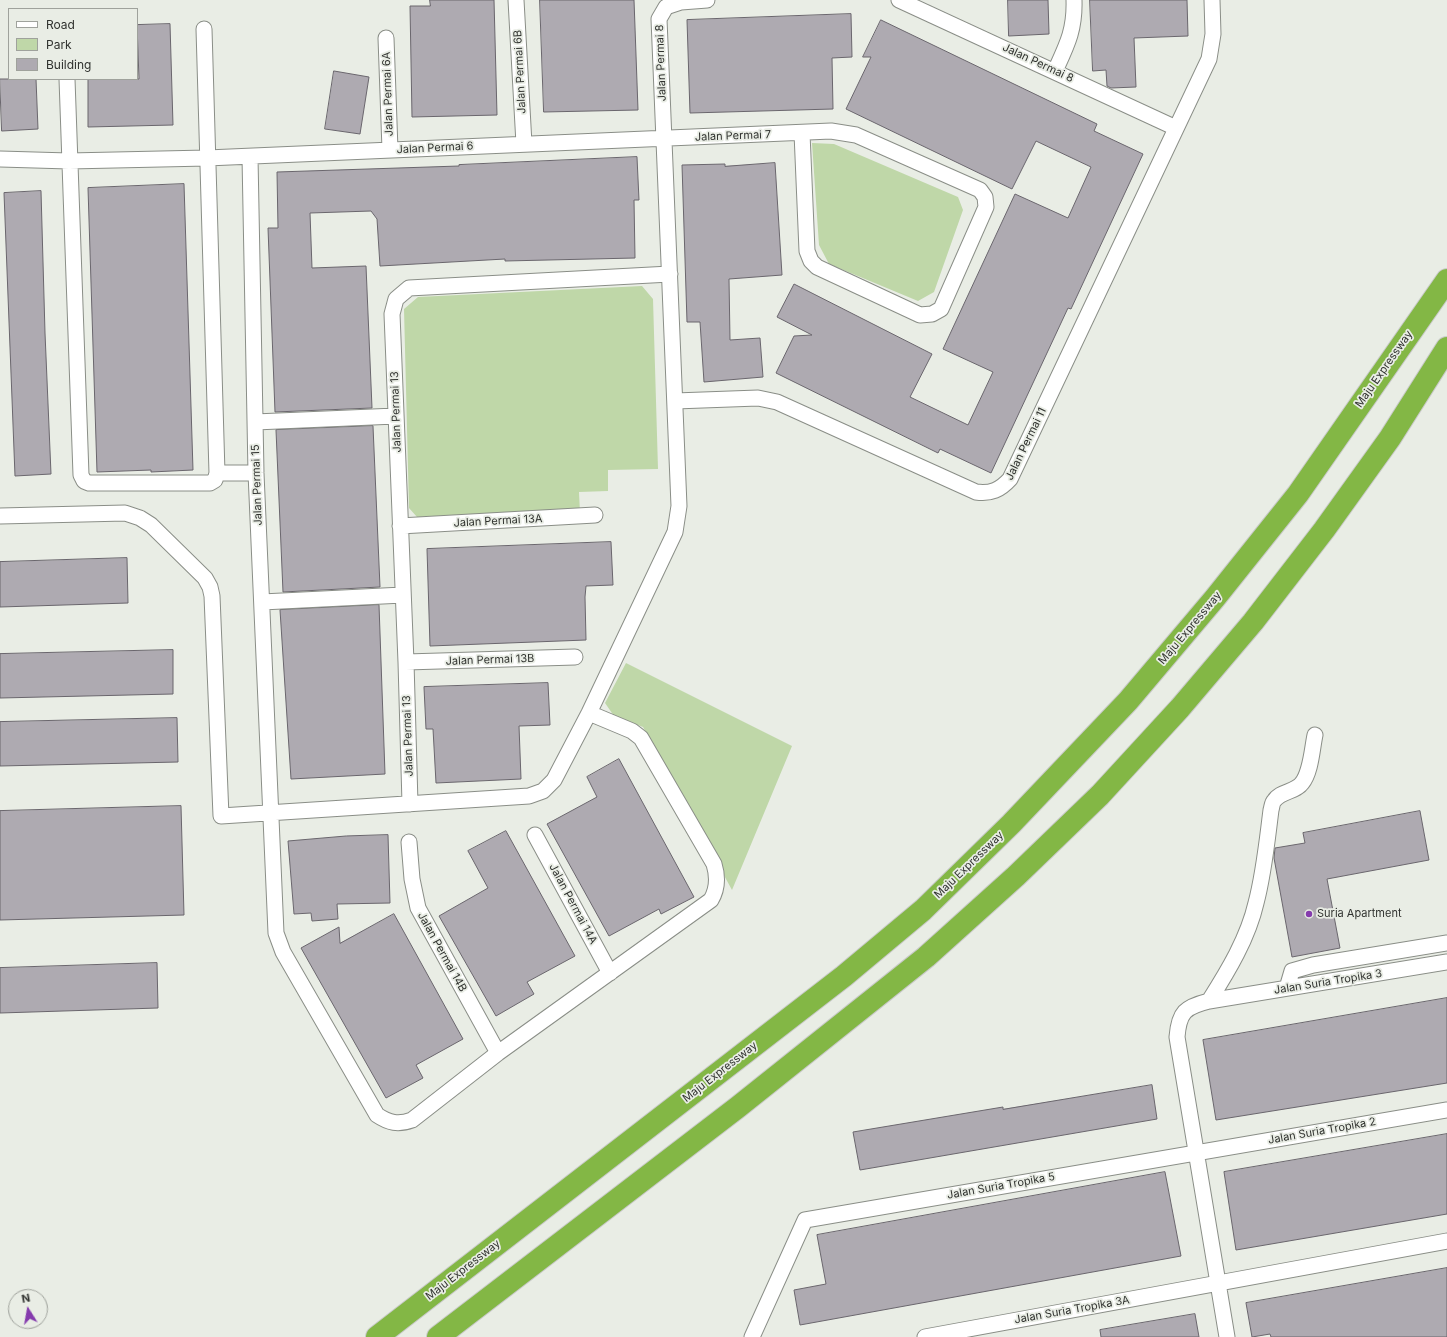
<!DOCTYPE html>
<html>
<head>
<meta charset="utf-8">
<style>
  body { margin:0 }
  #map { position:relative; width:1447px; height:1337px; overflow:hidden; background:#e9ede5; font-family:Inter,sans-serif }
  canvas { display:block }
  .legend { position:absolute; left:8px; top:8px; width:130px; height:72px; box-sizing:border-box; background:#e9ede5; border:1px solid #9fa29c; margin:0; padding:5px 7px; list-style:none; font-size:12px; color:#30322f }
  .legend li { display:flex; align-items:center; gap:8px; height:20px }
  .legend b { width:20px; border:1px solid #9fa29c }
  .north { position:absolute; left:8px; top:1289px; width:40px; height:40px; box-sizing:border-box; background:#e9ede5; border:1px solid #9fa29c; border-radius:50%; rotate:349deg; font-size:11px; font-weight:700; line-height:16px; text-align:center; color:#30322f }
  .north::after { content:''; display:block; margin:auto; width:14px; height:18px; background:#853bad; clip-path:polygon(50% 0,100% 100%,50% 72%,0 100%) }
</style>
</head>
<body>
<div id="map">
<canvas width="1447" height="1337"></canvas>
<ul class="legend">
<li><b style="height:5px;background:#fff"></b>Road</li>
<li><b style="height:11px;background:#bfd7a8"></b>Park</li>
<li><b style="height:11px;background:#aeaab1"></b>Building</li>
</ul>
<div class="north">N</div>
</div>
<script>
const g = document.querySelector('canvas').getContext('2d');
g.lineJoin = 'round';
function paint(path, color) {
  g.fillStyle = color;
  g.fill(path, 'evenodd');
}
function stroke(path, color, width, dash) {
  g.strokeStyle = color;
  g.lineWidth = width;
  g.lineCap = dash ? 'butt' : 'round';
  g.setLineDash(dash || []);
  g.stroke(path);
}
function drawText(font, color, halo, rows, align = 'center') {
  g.font = font + ' Inter,sans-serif';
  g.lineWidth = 3.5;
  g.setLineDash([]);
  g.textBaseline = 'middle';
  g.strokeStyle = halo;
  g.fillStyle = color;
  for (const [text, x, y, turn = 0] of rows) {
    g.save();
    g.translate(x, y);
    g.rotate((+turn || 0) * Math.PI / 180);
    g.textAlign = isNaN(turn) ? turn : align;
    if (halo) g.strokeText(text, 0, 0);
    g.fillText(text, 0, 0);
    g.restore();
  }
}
paint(new Path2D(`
  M812,143L834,144L958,197L963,210L934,292L918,301L829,264L819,245Z
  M642,286L653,299L658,469L608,470V491L579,492L580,513L417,517L409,508L404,309L418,297Z
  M626,663L792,746L732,890L643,727L614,716L605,703Z`), '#bfd7a8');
const building = new Path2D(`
  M430,0H494L497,115L412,117L410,6H430Z
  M540,0H634L638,110L544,112Z
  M1008,0H1048L1049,34L1009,36Z
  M1090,0H1187L1188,36L1134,38L1136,87L1111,88L1107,86L1106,70L1093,71Z
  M851,14L852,57L832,58L833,109L690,113L687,20Z
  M881,20L1097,124L1094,131L1143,154L1071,309L1068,308L991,473L940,449L938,453L776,373L794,336L812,335L777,317L794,284L932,354L910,397L968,425L993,372L943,349L1015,194L1068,218L1091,167L1036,141L1012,189L846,109L871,57H863Z
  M170,24L173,125L88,127V79H139L137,25Z
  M334,71L369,77L360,134L325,129Z
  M0,79H36L38,129L2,131Z
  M637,157L639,200H634L635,258L505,261V259L380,266L377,219L371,211L310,213L312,268L366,266L372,408L275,412L268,228H278L277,172L459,166V165Z
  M775,163L782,275L729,279L730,340L760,338L763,377L704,382L700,322H687L682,165L725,164V166Z
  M184,184L193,470L151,472V470L97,472L88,188Z
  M41,191L45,333L51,474L15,476L4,193Z
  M373,426L380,587L283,592L276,430Z
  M611,542L613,585L586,586L585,597L586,640L430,646L427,549Z
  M127,558L128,603L0,607V562Z
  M379,605L385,774L291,779L280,610Z
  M173,650V694L0,698V654Z
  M548,683L550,725L519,726L521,779L436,783L433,729H426L424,687Z
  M177,718L178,762L0,766V722Z
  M619,759L694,897L661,914L659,909L609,936L547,824L597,797L587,777Z
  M181,806L184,915L0,920V811Z
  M1420,811L1429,860L1327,879L1340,948L1292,957L1274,858L1275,848L1305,843L1303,833Z
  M506,831L575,956L527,982L534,994L496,1016L439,916L488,888L468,851Z
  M388,835L390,903L337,904L338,919L312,921L311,913L294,914L288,841L346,836Z
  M394,914L463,1039L416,1065L423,1078L386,1098L301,948L339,927L340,943Z
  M157,963L158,1008L0,1013V968Z
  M1447,998V1083L1216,1120L1203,1040Z
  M1152,1085L1157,1119L860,1170L853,1132L1003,1107V1109Z
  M1447,1134V1214L1236,1250L1224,1172Z
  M1165,1172L1181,1256L800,1325L794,1290L826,1284L817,1235Z
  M1447,1268V1337H1271L1270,1334L1252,1337L1246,1303Z
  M1195,1314L1199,1337H1101L1100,1330Z`);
paint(building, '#aeaab1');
stroke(building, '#6a666d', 1);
const minor = new Path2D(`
  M516,0L524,144
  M899,0L1176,128
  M204,29L217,473H256
  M386,38L390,150
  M1055,71C1067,45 1075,30 1074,0
  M67,79L81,475L84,481L89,483H210L215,480L217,473
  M250,157L256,473L276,933L283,952L377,1115C389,1123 398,1125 412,1120L498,1053L711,900C718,888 718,877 714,864L641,738L632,731L589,713
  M0,159L69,161L207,158L831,131L856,135L980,190L985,197L986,207L941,309L932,314L920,315L817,267L811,261L807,251L802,133
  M675,401L758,398L777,402L976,492C991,494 1000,490 1010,479L1209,59L1213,34L1212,0
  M255,422L396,416
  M0,516L125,513L140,518L151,525L205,578L210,587L212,596L221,816L529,796L543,791L554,780L589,713L675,532L679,506L659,19L666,7L681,2L707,0
  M400,526L595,515
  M262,602L403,595
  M406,662L575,657
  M410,804L406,662L392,314L396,299L409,288L670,274
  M535,835L610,973
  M409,842L412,879L418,908L498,1053
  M1287,988L1292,971L1313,965L1447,943
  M1209,1001C1228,971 1248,938 1256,903C1264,873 1267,841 1271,810C1272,807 1272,803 1274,801C1280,791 1296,792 1302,783C1311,772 1312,749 1315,735
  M752,1337L805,1220L1447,1110
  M925,1337L1447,1241
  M1227,1337L1177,1037C1179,1012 1185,1007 1209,1001L1447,962`);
const highway = new Path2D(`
  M377,1337L844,976L923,910L1011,824L1128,701L1215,598L1298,494L1447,280
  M438,1337L738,1107L926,957L1016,876L1100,795L1180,708L1253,622L1324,530L1390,438L1447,348`);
stroke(minor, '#8a8e87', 17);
stroke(highway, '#c9cac9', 24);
stroke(minor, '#fff', 15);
stroke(highway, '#83b745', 22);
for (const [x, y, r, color] of [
  [1309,914,4,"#853bad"]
]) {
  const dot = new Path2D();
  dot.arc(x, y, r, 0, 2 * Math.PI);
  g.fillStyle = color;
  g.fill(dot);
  stroke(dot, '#e9ede5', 1.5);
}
drawText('11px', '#30322f', '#e9ede5', [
  ["Jalan Permai 8",661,63,-92],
  ["Jalan Permai 8",1038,63,25],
  ["Jalan Permai 6B",520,72,-93],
  ["Jalan Permai 6A",388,94,-92],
  ["Jalan Permai 7",733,136,-2],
  ["Jalan Permai 6",435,148,-3],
  ["Maju Expressway",1384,369,-55],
  ["Jalan Permai 13",396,412,-92],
  ["Jalan Permai 11",1026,444,-64],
  ["Jalan Permai 15",257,485,-92],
  ["Jalan Permai 13A",498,521,-3],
  ["Maju Expressway",1190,628,-50],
  ["Jalan Permai 13B",490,660,-2],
  ["Jalan Permai 13",408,736,-92],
  ["Maju Expressway",969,865,-44],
  ["Jalan Permai 14A",573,904,62],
  ["Jalan Permai 14B",442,952,61],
  ["Jalan Suria Tropika 3",1328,982,-9],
  ["Maju Expressway",720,1072,-38],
  ["Jalan Suria Tropika 2",1322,1131,-10],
  ["Jalan Suria Tropika 5",1001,1186,-10],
  ["Maju Expressway",463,1270,-38],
  ["Jalan Suria Tropika 3A",1072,1310,-10]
]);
drawText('11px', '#30322f', '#e9ede5', [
  ["Suria Apartment",1317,914]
], 'left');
</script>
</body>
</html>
